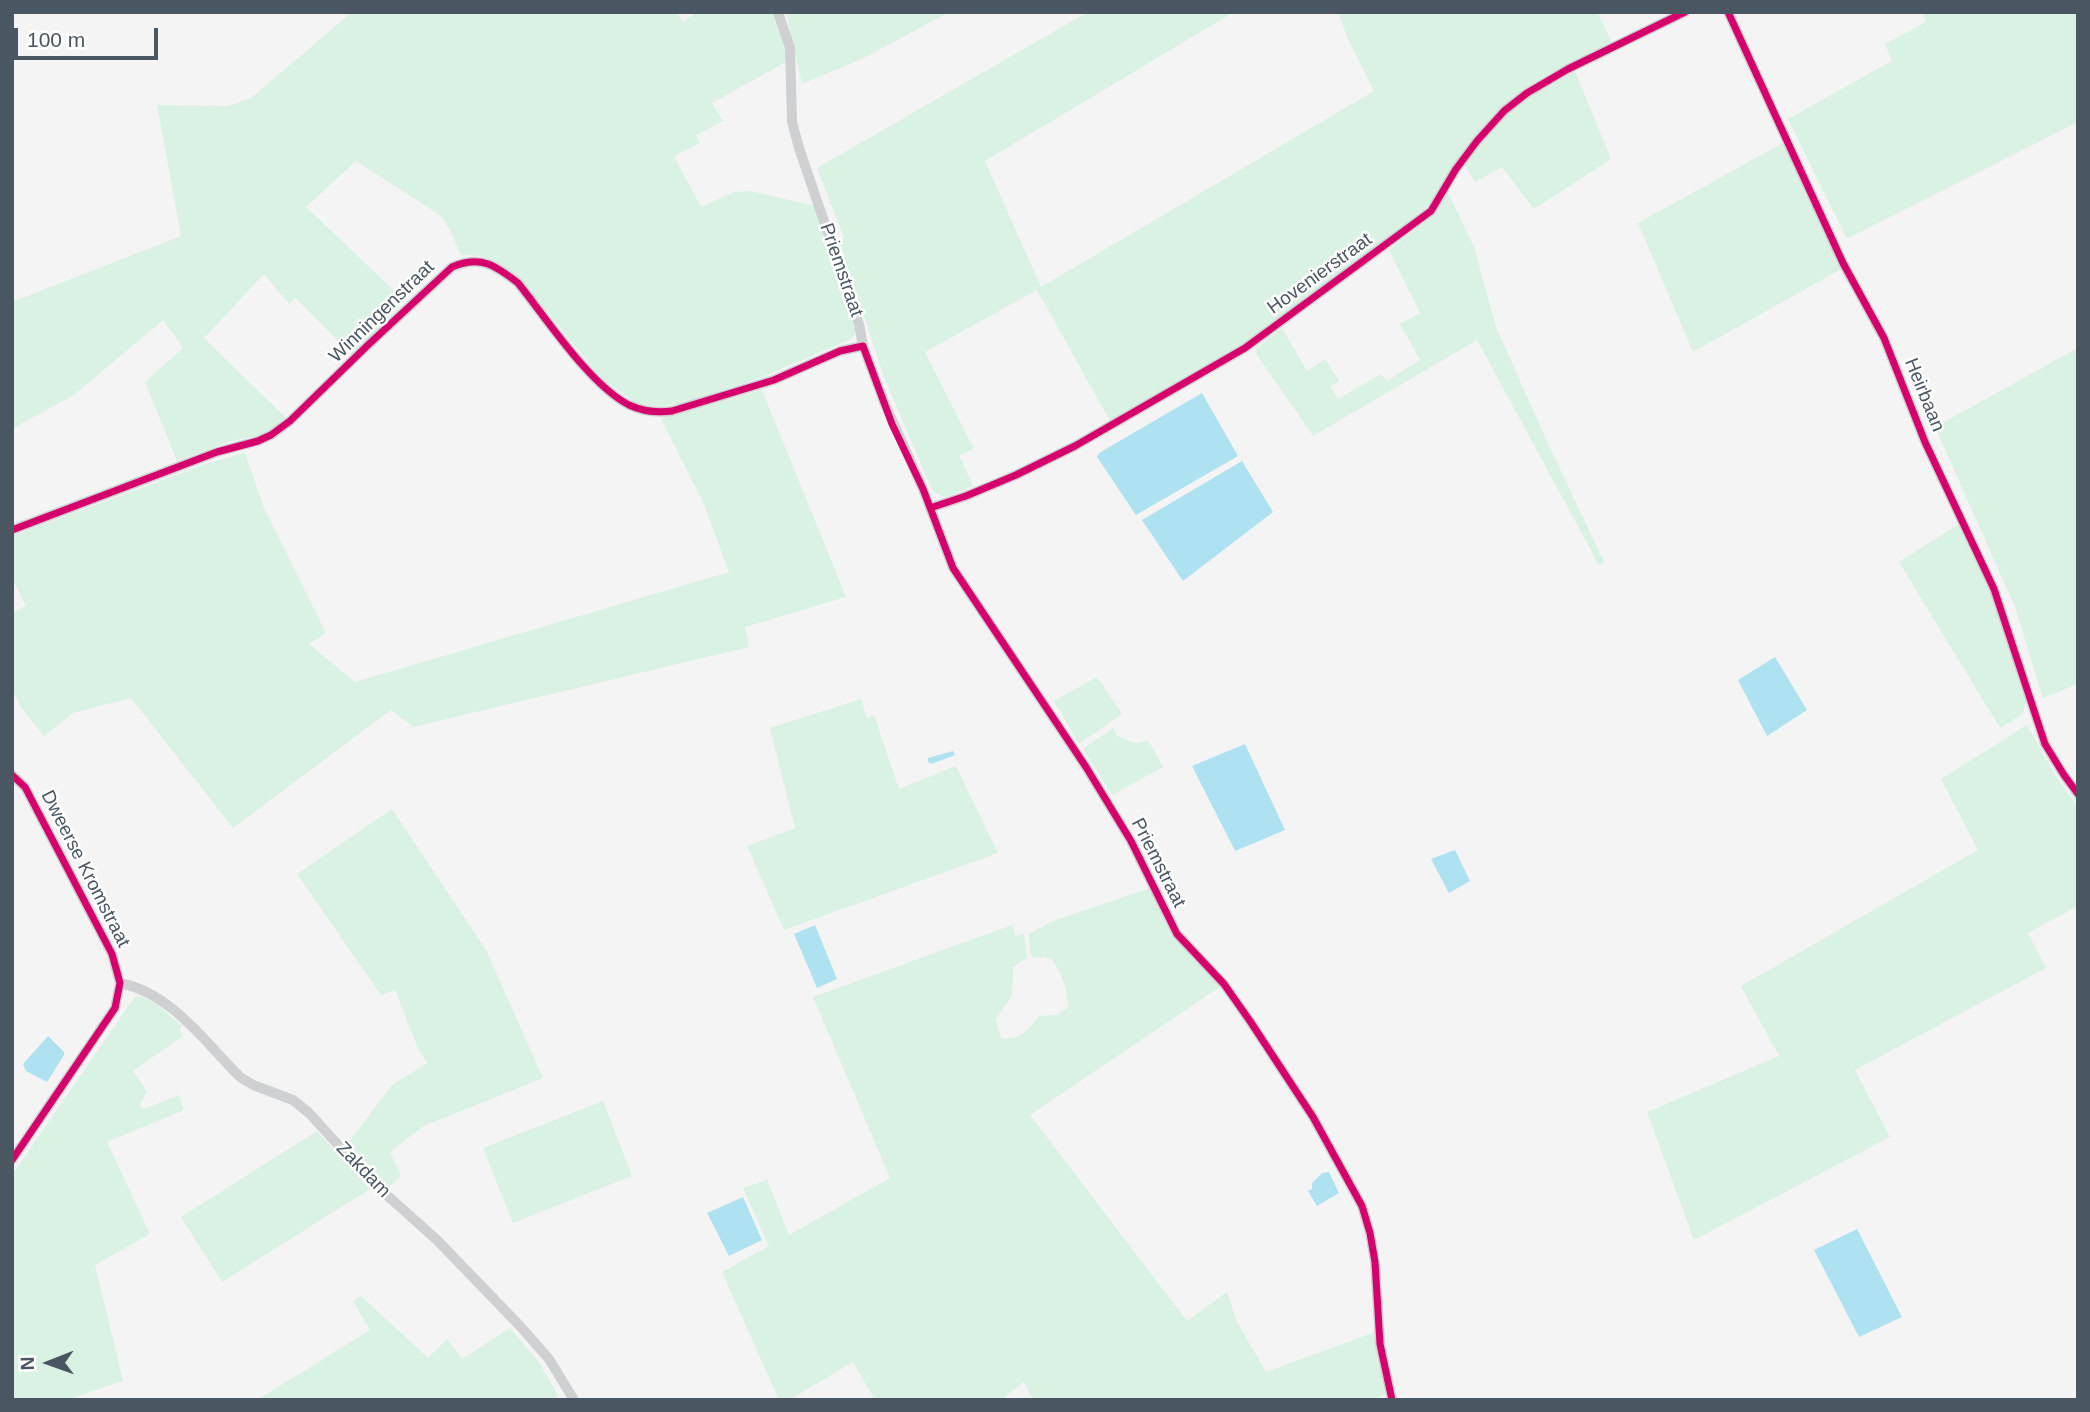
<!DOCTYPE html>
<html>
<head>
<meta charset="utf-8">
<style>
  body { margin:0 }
  #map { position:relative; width:2090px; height:1412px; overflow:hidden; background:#f4f4f4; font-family:Arial,sans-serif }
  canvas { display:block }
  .frame { position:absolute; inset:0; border:14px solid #4a5661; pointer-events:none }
  .north { position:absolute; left:14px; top:1328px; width:70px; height:70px; -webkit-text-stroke:5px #fff; paint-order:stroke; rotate:269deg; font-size:19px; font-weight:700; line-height:28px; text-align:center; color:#4a5661 }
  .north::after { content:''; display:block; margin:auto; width:24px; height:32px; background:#4a5661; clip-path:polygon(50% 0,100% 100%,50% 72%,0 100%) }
  .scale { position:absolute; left:14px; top:28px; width:144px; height:32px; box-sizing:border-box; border:4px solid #4a5661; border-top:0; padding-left:9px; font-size:21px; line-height:24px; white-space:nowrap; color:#4a5661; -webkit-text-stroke:5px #fff; paint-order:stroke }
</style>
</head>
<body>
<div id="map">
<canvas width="2090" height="1412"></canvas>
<div class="frame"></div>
<div class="north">N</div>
<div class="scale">100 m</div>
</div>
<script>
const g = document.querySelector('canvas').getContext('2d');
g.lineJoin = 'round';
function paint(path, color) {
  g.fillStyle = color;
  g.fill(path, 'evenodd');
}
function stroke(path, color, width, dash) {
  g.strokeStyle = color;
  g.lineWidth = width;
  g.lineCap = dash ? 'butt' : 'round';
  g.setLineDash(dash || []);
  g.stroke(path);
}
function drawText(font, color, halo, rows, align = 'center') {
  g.font = font + ' Arial,sans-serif';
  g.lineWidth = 5;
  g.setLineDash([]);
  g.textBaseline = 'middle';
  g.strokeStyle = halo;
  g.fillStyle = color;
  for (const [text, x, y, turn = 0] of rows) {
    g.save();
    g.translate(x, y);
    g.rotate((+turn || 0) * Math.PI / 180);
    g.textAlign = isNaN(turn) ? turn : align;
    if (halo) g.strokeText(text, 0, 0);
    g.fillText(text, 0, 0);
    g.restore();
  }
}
paint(new Path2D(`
  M352,12H676L683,22L697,12H774L788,61L712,103L723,121L696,135L700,143L674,156L701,207L734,192L750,191L816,206L854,325L856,333L853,338L760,378L679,404L648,407L636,403L602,379L521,280C500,262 489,254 461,255L451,232L441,216L356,161L306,207L405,301L352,355L295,298L289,304L264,274L204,338L286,418L262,435L230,441L177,461L145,382L183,348L163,320L74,395L12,429V302L181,236L157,105L228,106L251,98Z
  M786,12H949L864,58L802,84Z
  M1088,12H1234L985,161L1041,287L1374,91L1348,39L1338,12H1600L1598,14L1612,43C1581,59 1539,75 1513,98C1475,131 1454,179 1419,215L1259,334L1110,421L1037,290L925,352L974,449L959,455L973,486L945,497L933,492L884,377L839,241L844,238L817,168Z
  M1921,12H2078V122L1847,239L1788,119L1892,61L1885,44L1926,22Z
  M1575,71L1611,159L1534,209L1502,167L1475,182L1464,164L1507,114L1521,102Z
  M1785,142L1843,268L1693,352L1638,223Z
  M1448,193L1474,247L1496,327L1546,439L1604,562L1599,565L1477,340L1313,436L1257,355L1256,348L1282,328L1307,371L1325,359L1339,381L1330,386L1338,399L1381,374L1387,381L1420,360L1400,324L1420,313L1389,250L1426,221Z
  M2078,348V684L2043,698L2015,607L1935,427Z
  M762,390L846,597L745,627L749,647L413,727L391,710L233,828L131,698L73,713L44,736L20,706L12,688V613L26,606L12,578V536L208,463L245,453L264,508L326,633L309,644L355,682L729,572L703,502L661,419Z
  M1962,522L1981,563L2027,696L2023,714L2000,728L1899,562Z
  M1097,677L1122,714L1079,744L1054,701Z
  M861,699L867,718L874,715L899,789L956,766L998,853L784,930L747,846L795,828L770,728Z
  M2027,725L2055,775L2078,807V906L2028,933L2046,968L1855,1070L1890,1137L1694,1240L1647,1112L1779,1056L1741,986L1978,850L1941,779Z
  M1113,728L1117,736L1136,743L1148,740L1163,767L1112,795L1083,749Z
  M392,809L486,950L543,1078L424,1126L390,1152L401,1176L388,1188L346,1146L392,1085L427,1063L417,1046L395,990L381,995L297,874Z
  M1150,888L1168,927L1176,940L1221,986L1030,1115L1187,1321L1227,1292L1237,1322L1266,1372L1375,1332L1386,1395L1364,1400H1033L1024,1382L1001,1400H875L853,1362L789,1400H779L722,1272L769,1246L743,1188L767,1180L789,1235L890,1178L813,997L1012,925L1016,936L1024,934L1027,958L1013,967L1012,995L996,1019L998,1030L1002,1038C1019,1041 1029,1029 1039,1016L1057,1015L1068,1007C1068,989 1062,976 1053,960L1045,957L1033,958L1030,952L1029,934L1053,921Z
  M138,996C154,999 169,1015 181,1025L180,1031L183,1036L133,1071L147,1092L140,1105L144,1109L179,1095L184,1110L107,1142L150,1234L95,1265L123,1381L66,1400H12V1175L134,998Z
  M603,1101L632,1176L513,1223L483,1148Z
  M317,1131L370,1189L222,1282L181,1217Z
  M361,1296L428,1358L447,1339L462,1359L510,1328L538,1361L558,1395L555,1400H257L370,1330L353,1301Z`), '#d9f2e3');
paint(new Path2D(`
  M1202,393L1238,456L1136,515L1097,457L1099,453Z
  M1242,461L1273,512L1183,581L1142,520Z
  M1775,657L1807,710L1767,736L1738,680Z
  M1245,744L1285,830L1235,851L1192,766Z
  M953,751L955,755L931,764L928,762V758Z
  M1455,850L1470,881L1449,893L1431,859Z
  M815,925L837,979L817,988L794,934Z
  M48,1036L64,1052V1055L47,1082L26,1071L23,1064Z
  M1329,1172L1339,1193L1317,1206L1308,1191L1312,1189V1183L1322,1173Z
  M743,1197L762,1240L729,1256L707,1213Z
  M1857,1229L1902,1317L1859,1337L1814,1250Z`), '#aee2f0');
stroke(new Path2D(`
  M778,12L790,48L792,122L799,148L859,324L863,346L884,402L923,489L953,568L1086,767L1131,841L1177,934L1224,984L1250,1021L1313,1117L1362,1206L1370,1233L1375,1262L1380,1344L1392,1400
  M1728,12L1843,263L1884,338L1925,442L1994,589L2045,744L2064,775L2078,794
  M930,508L966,496L1016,475L1075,446L1245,348L1431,211L1456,169L1477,141L1504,111L1527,93L1568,69L1685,12
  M12,530L217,452L258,441L271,435L290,421L368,345L452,267C481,255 495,265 518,283C547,319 589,384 629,405C642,411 657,413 672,411L774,380L840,351L863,346
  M12,775L25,787L112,954L120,983L115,1008L12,1160
  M120,983C171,993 205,1042 240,1077L253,1085L293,1100L309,1113L371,1181L437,1240L520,1326L549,1359L574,1400`), '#ced0d2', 10);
stroke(new Path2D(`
  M1728,12L1843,263L1884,338L1925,442L1994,589L2045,744L2064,775L2078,794
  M930,508L966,496L1016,475L1075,446L1245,348L1431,211L1456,169L1477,141L1504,111L1527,93L1568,69L1685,12
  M12,530L217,452L258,441L271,435L290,421L368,345L452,267C481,255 495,265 518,283C547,319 589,384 629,405C642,411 657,413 672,411L774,380L840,351L863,346L892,424L923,489L953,568L1086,767L1131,841L1177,934L1224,984L1250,1021L1313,1117L1362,1206L1370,1233L1375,1262L1380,1344L1392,1400
  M12,775L25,787L112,954L120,983L115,1008L12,1160`), '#d6006c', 7);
drawText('19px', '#4a5661', '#fff', [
  ["Priemstraat",841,270,71],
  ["Hovenierstraat",1320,274,-36],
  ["Winningenstraat",382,312,-44],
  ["Heirbaan",1924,395,68],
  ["Priemstraat",1158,863,63],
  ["Dweerse Kromstraat",85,869,63],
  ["Zakdam",363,1170,46]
]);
</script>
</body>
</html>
